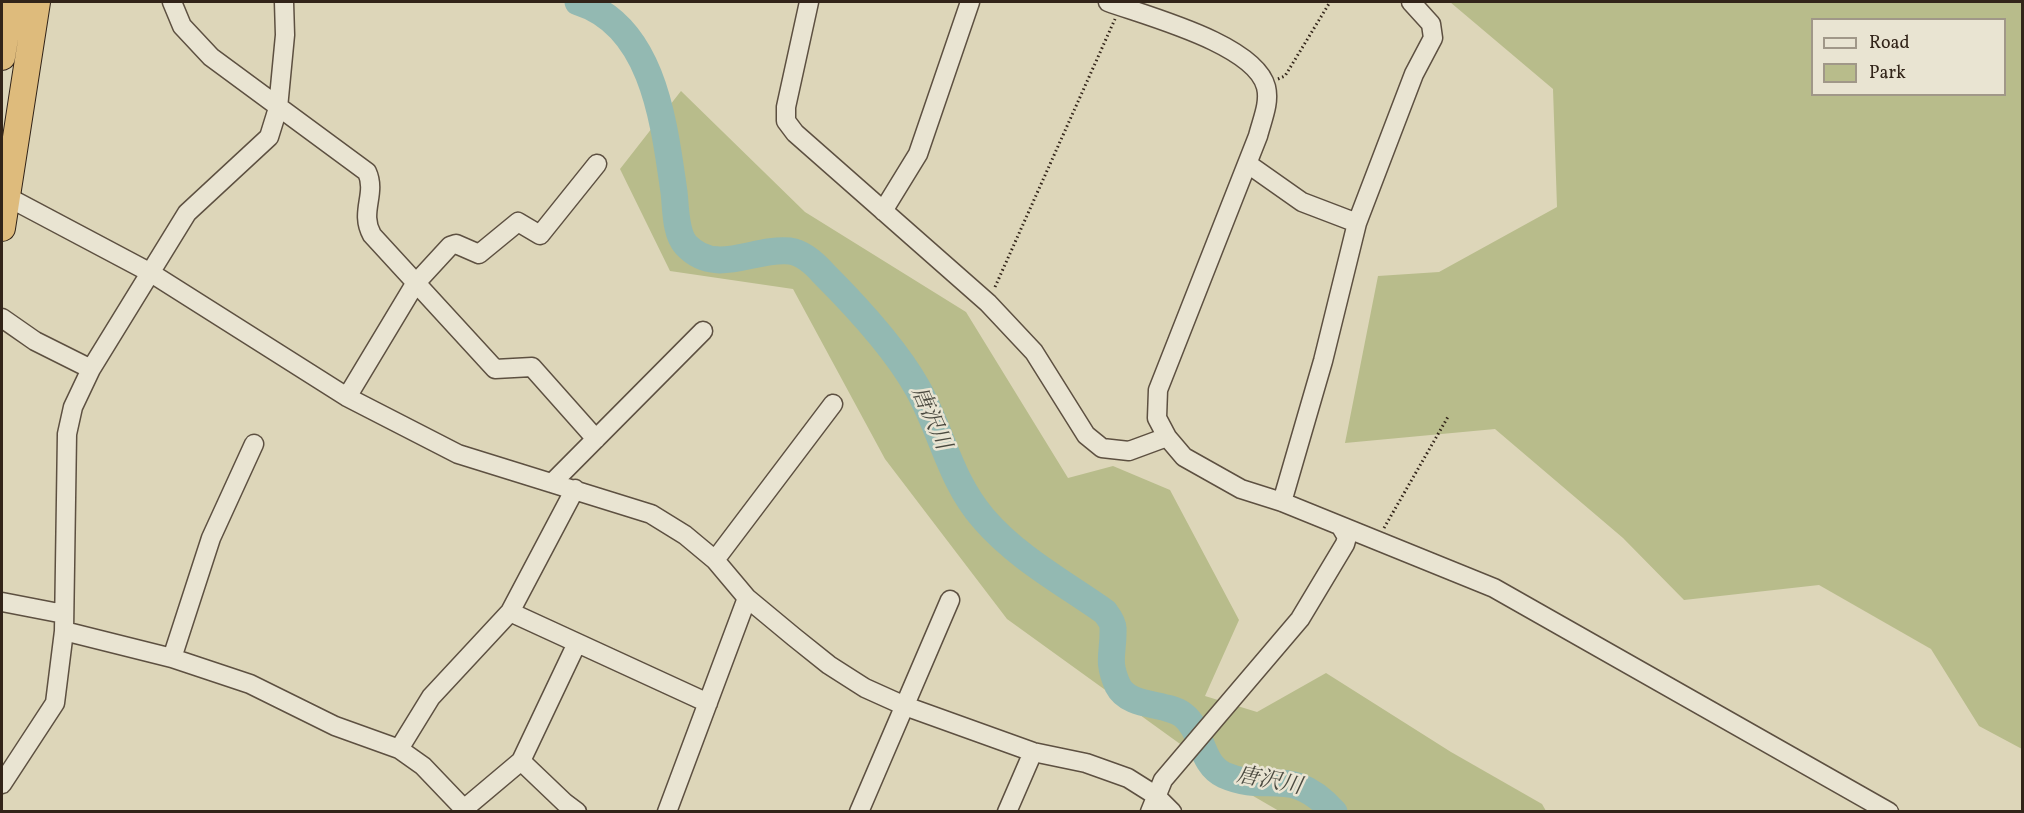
<!DOCTYPE html>
<html>
<head>
<meta charset="utf-8">
<style>
  body { margin:0 }
  #map { position:relative; width:2024px; height:813px; overflow:hidden; background:#ddd6b9; font-family:Vollkorn,serif }
  canvas { display:block }
  .frame { position:absolute; inset:0; border:3px solid #322419; pointer-events:none }
  .legend { position:absolute; left:1811px; top:18px; width:195px; height:78px; box-sizing:border-box; background:#e9e4d2; border:2px solid #a09788; margin:0; padding:8px 10px; list-style:none; font-size:18px; color:#322419 }
  .legend li { display:flex; align-items:center; gap:12px; height:30px }
  .legend b { width:30px; border:2px solid #a09788 }
</style>
</head>
<body>
<div id="map">
<canvas width="2024" height="813"></canvas>
<div class="frame"></div>
<ul class="legend">
<li><b style="height:8px;background:#e9e4d2"></b>Road</li>
<li><b style="height:16px;background:#b8bc8b"></b>Park</li>
</ul>
</div>
<script>
const g = document.querySelector('canvas').getContext('2d');
g.lineJoin = 'round';
function paint(path, color) {
  g.fillStyle = color;
  g.fill(path, 'evenodd');
}
function stroke(path, color, width, dash) {
  g.strokeStyle = color;
  g.lineWidth = width;
  g.lineCap = dash ? 'butt' : 'round';
  g.setLineDash(dash || []);
  g.stroke(path);
}
function drawText(font, color, halo, rows, align = 'center') {
  g.font = font + ' Vollkorn,"Noto Serif JP",serif';
  g.lineWidth = 5;
  g.setLineDash([]);
  g.textBaseline = 'middle';
  g.strokeStyle = halo;
  g.fillStyle = color;
  for (const [text, x, y, turn = 0] of rows) {
    g.save();
    g.translate(x, y);
    g.rotate((+turn || 0) * Math.PI / 180);
    g.textAlign = isNaN(turn) ? turn : align;
    if (halo) g.strokeText(text, 0, 0);
    g.fillText(text, 0, 0);
    g.restore();
  }
}
paint(new Path2D(`
  M1450,2H2022V749L1979,726L1931,649L1819,585L1684,600L1623,538L1495,429L1345,443L1378,276L1439,272L1557,207L1553,89ZM1812,20H2004V94H1812Z
  M681,91L805,212L966,312L1068,478L1113,466L1170,490L1239,620L1205,696L1257,712L1326,673L1451,752L1542,804L1546,811H1279L1248,793L1007,619L885,459L793,289L670,271L620,169Z`), '#b8bc8b');
stroke(new Path2D(`
  M578,2C654,26 664,124 674,192C676,208 675,233 686,245C716,277 754,247 790,251C803,253 815,264 823,273C854,304 897,351 918,389C942,432 950,480 983,518C1016,557 1064,583 1105,612C1108,616 1113,623 1113,628C1114,653 1106,660 1118,686C1129,708 1166,702 1183,715C1203,730 1200,764 1224,775C1269,795 1290,764 1334,812`), '#93b9b2', 27);
const minor = new Path2D(`
  M172,2L182,26L211,57L367,172C377,194 359,212 372,235L495,369L532,367L596,439
  M809,2L786,107V121L795,133L988,303L1034,352L1086,435L1102,448L1129,451L1167,437
  M1108,2C1146,16 1255,44 1266,87C1270,103 1262,120 1258,136L1158,390L1157,418L1167,437L1184,457L1241,489L1282,502L1494,588L1889,812
  M1248,164L1302,202L1357,223
  M2,194L151,273L347,397L458,454L651,514L685,535L715,560L747,598L794,637L829,665L865,688L905,706L1033,752L1086,763L1128,778L1155,795L1172,812
  M883,211L918,154L970,2
  M2,318L35,341L91,369
  M347,397L415,284L450,246L456,244L479,254L518,222L540,235L597,164
  M552,483L703,331
  M1282,502L1323,361L1357,223L1414,74L1433,38L1431,24L1411,2
  M715,560L833,404
  M2,602L64,614
  M510,612L708,703
  M64,631L172,658L250,684L335,726L399,749L423,766L467,812
  M172,658L211,538L254,444
  M399,749L431,697L510,612L575,489
  M521,761L565,803L577,812
  M2,784L55,703L64,631L67,434L73,407L91,369L187,213L269,137L278,108L285,35L284,2
  M464,809L521,761L577,643
  M667,812L747,598
  M859,812L950,600
  M1007,812L1033,752
  M1150,812L1163,780L1300,619L1345,544L1347,537L1341,527`);
const highway = new Path2D(`
  M2,57L11,2
  M2,228L37,2`);
stroke(minor, '#5d5041', 21);
stroke(highway, '#322419', 28);
stroke(new Path2D(`
  M1278,79L1285,76L1330,2
  M995,287L1115,19
  M1384,528L1449,415`), '#322419', 3, [1.5, 3]);
stroke(minor, '#e9e4d2', 18);
stroke(highway, '#debb7c', 26);
drawText('italic 22px', '#4a493f', '#e9e4d2', [
  ["唐沢川",929,419,66],
  ["唐沢川",1269,783,11]
]);
</script>
</body>
</html>
